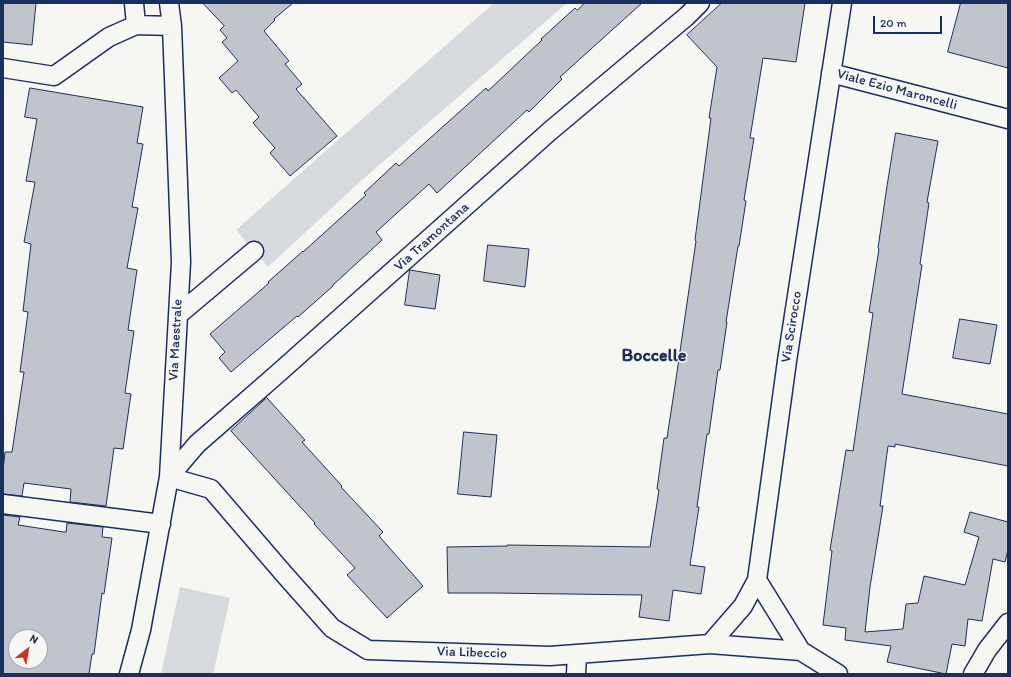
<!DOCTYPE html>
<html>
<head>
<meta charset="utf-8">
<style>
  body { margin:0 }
  #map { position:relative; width:1011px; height:677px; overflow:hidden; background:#f6f6f2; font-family:Itim,sans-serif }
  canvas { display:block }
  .frame { position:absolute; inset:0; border:4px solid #1b2f5e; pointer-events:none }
  .north { position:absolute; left:8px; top:629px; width:40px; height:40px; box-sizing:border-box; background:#f6f6f2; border:1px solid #9ea6b7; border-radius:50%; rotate:31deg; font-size:11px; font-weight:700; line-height:16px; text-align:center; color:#1b2f5e }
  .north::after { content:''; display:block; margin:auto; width:14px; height:18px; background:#c8321e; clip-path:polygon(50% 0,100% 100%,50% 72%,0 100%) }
  .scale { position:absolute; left:873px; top:16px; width:69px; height:18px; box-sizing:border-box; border:2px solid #1b2f5e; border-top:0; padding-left:5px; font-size:12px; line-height:14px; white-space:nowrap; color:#1b2f5e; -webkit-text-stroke:3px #f6f6f2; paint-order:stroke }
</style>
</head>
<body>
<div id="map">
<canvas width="1011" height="677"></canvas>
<div class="frame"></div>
<div class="north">N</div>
<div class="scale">20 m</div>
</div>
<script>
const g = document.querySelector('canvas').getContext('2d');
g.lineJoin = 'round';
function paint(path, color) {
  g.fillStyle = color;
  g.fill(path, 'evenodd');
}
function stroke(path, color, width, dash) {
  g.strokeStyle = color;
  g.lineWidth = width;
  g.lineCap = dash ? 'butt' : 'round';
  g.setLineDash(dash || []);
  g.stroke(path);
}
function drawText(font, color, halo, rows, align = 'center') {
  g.font = font + ' Itim,sans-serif';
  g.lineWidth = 3;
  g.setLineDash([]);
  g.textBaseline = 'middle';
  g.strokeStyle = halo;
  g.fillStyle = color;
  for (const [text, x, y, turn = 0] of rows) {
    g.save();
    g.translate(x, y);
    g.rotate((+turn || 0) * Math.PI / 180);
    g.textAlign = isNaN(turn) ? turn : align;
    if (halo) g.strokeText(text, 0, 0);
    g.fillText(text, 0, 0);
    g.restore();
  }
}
paint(new Path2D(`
  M494,3H567L363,179L268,267L236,230Z
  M180,587L230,598L213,674H161Z`), '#d6d9dd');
const building = new Path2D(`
  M3,3H36L32,45L3,42Z
  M203,3H293L274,19L275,20L264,31L289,61L285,64L302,84L296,89L337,136L290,176L270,153L275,148L253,123L259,117L236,90L232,93L219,78L238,61L222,42L227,38L220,30L224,26Z
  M585,3H642L560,77L562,79L529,112L527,110L437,193L429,184L376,232L382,240L333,285V286L298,317L297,316L231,372L219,358L225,352L210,334L269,283L268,282L303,251V252L366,195L364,193L396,163L399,166L486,88L488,91L542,40L541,39L575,8L577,10Z
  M722,3H805L796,62L763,58L750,138H754L744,200L746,201L739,246H738L726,322H727L720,370H718L709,434H707L697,507H699L690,565L705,567L701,594L673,590L669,621L639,617L642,595L495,593H448L447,547L507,546V545L650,547L659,490L657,489L664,438H667L676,379L696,241L695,240L711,118H709L717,67L687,35Z
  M961,3H1008V68L948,52Z
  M30,88L143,107L137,143L143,144L132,207L138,208L127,268L137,270L128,330L134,331L125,393L131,394L123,449L114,448L106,506L70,502L71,489L24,483L22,496L3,494V470L5,452H12L24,372H20L28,312L23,311L31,244L24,242L35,182L26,181L37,119L25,117Z
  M896,133L938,141L927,202L929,203L920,264L922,265L902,394L1008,414V466L895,444V447L888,446L880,506H883L870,587L865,632L903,629L906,604L918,603L924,576L965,585L979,537L964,532L970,512L1008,522V550L1005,562L993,559L982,621L968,619L965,646L952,644L946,674L887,662L891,646L845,640L846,628L823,625L832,551L830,550L846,450L853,451L873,313L869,312L879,249L878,248L887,186Z
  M488,245L529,249L525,287L484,281Z
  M410,270L440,275L435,309L405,305Z
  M960,319L997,325L990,364L953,358Z
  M267,398L305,440L302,442L342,486L341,487L383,532L379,536L423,586L387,618L347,575L355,568L314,524L315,523L231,431Z
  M464,432L497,435L491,497L458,494Z
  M3,515L20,517L18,525L64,532H66L67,523L103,527L102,537L112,538L104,594L102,593L94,654H92L89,674H3ZM16,637H40V661H16Z`);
paint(building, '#c0c4cd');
stroke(building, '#1b2f5e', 1);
const street = new Path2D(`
  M134,3L136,25
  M700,3L687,16L550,131L275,376L197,444L169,477L211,489L284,574L332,628L368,650L550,656L710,644L801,651L838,674
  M3,68L54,76L109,37L136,25L172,26
  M831,73L1008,119
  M178,315L254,251
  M3,504L161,524
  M757,580L801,651
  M710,644L743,606L757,580L787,361L842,3
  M129,674L141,630L169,477L181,262L172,26L169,3
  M576,674L577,654
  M973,674L987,650L1008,623`);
stroke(street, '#1b2f5e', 21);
stroke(street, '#f6f6f2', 18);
drawText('14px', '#1b2f5e', '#f6f6f2', [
  ["Viale Ezio Maroncelli",897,90,15],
  ["Via Tramontana",432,237,-42],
  ["Via Scirocco",792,327,-81],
  ["Via Maestrale",176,340,-87],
  ["Via Libeccio",472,653,2]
]);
drawText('bold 18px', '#1b2f5e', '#f6f6f2', [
  ["Boccelle",654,356]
]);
</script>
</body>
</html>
